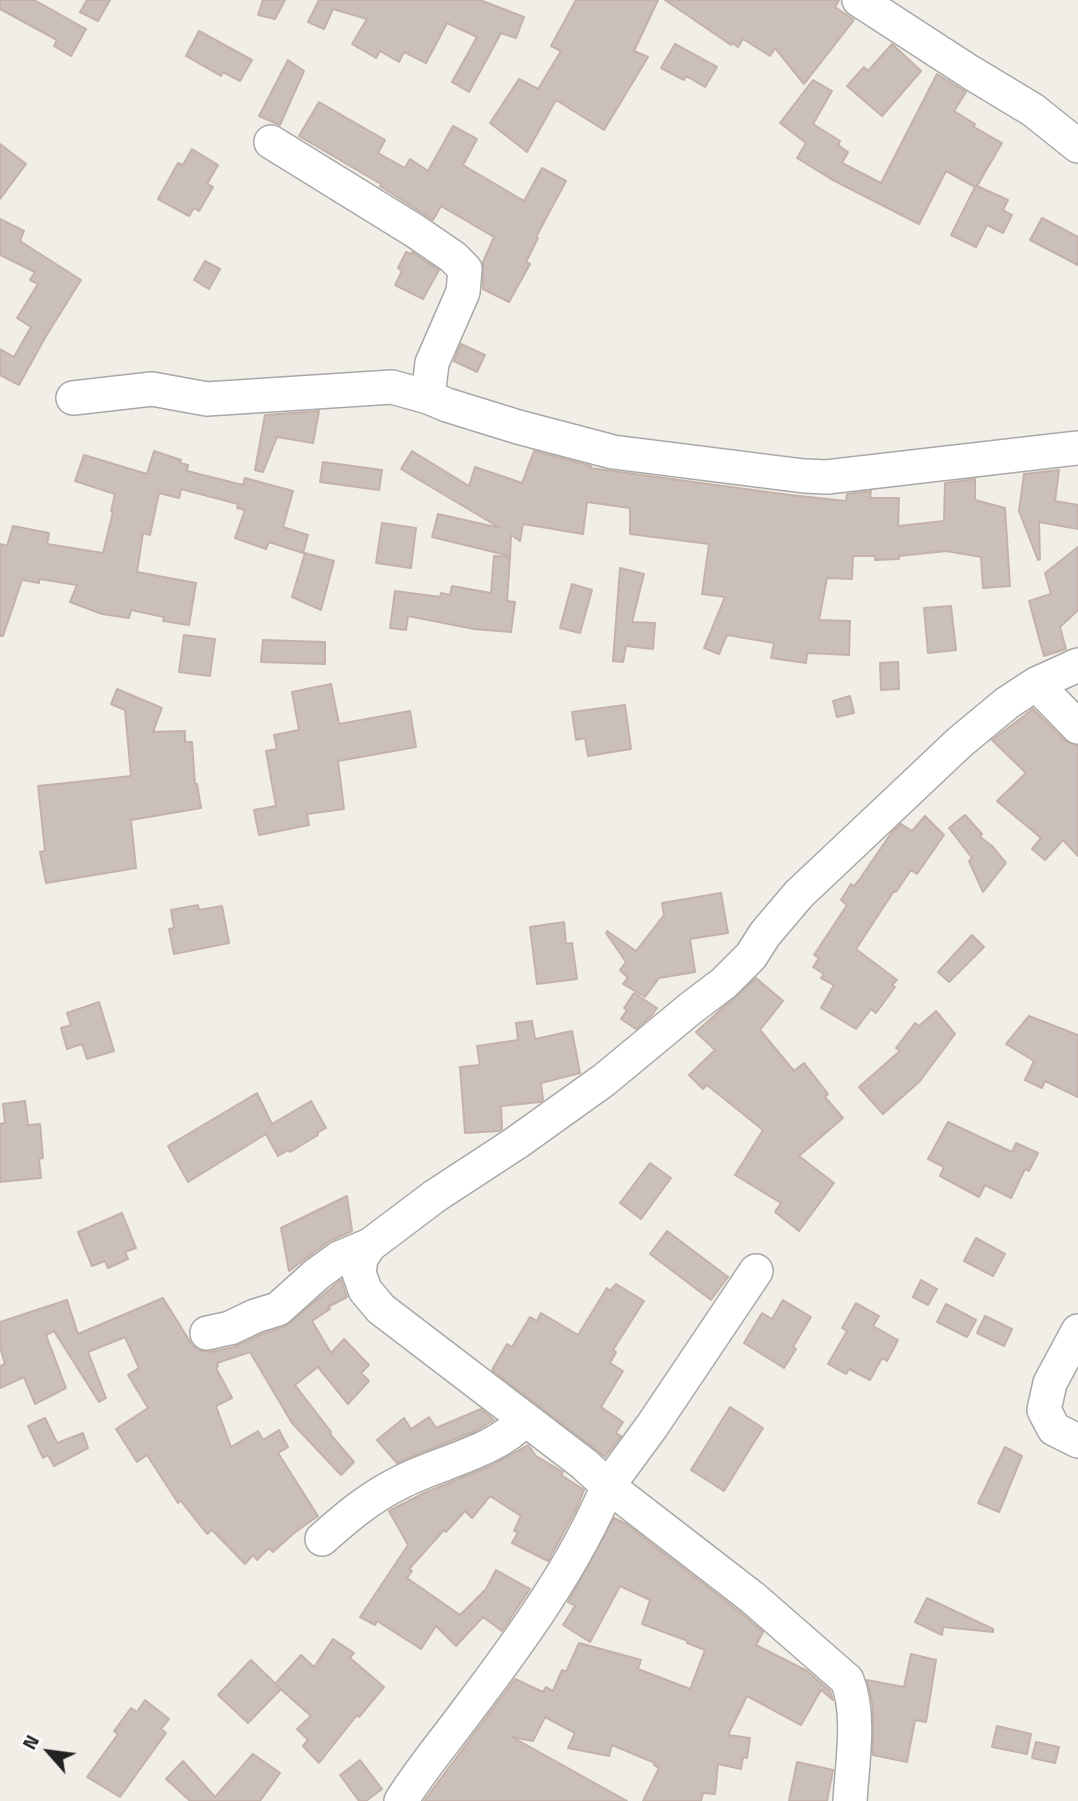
<!DOCTYPE html>
<html>
<head>
<meta charset="utf-8">
<style>
  body { margin:0 }
  #map { position:relative; width:1078px; height:1801px; overflow:hidden; background:#f1ede7; font-family:"Titillium Web",sans-serif }
  canvas { display:block }
  .north { position:absolute; left:14px; top:1717px; width:70px; height:70px; -webkit-text-stroke:5px #fff; paint-order:stroke; rotate:298deg; font-size:19px; font-weight:700; line-height:28px; text-align:center; color:#212121 }
  .north::after { content:''; display:block; margin:auto; width:24px; height:32px; background:#212121; clip-path:polygon(50% 0,100% 100%,50% 72%,0 100%) }
</style>
</head>
<body>
<div id="map">
<canvas width="1078" height="1801"></canvas>
<div class="north">N</div>
</div>
<script>
const g = document.querySelector('canvas').getContext('2d');
g.lineJoin = 'round';
function paint(path, color) {
  g.fillStyle = color;
  g.fill(path, 'evenodd');
}
function stroke(path, color, width, dash) {
  g.strokeStyle = color;
  g.lineWidth = width;
  g.lineCap = dash ? 'butt' : 'round';
  g.setLineDash(dash || []);
  g.stroke(path);
}
const building = new Path2D(`
  M0,0H34L86,29L71,56L54,46L57,40L0,9Z
  M87,0H110L98,21L80,12Z
  M263,0H285L275,19L258,15Z
  M319,0H480L524,17L516,38L501,33L469,92L452,82L477,37L447,23L426,63L404,52L399,62L380,51L376,58L352,44L367,19L333,9L324,29L308,22Z
  M576,0H658L634,51L648,57L604,130L556,100L527,152L490,123L519,79L538,89L561,51L551,46Z
  M665,0H839L835,7L854,20L804,84L775,48L770,56L743,39L738,47L732,43L731,45Z
  M199,31L252,60L240,81L223,72L221,76L186,56Z
  M675,44L717,67L705,87L686,76L684,80L661,68Z
  M892,44L921,71L882,116L847,86L864,67L868,71Z
  M288,60L304,71L280,125L259,116Z
  M937,74L966,92L954,111L975,124L974,127L1002,143L977,186L1008,200L1003,210L1012,215L1003,233L987,225L976,247L951,235L975,187L946,171L919,224L831,179L797,158L806,143L780,123L813,80L832,91L813,124L840,141L838,145L848,152L842,163L881,183Z
  M319,102L385,140L378,153L405,168L410,159L428,171L453,126L477,139L463,165L524,201L542,168L566,181L536,237L538,238L526,262L530,264L509,302L483,289V262L494,237L441,206L433,220L380,186L381,184L299,136Z
  M0,144L26,164L0,199Z
  M192,149L218,165L207,184L213,187L199,211L194,208L189,216L158,199L178,163L183,165Z
  M1042,218L1078,237V265L1030,240Z
  M0,219L24,231L20,241L23,243L81,280L46,336L19,385L0,375V349L14,357L31,327L17,318L38,284L30,280L35,272L0,255Z
  M406,252L410,254L412,252L439,270L423,299L395,285L402,271L398,268Z
  M205,261L220,269L209,289L194,280Z
  M461,344L485,355L477,372L454,361Z
  M319,411L313,443L277,437L263,472L255,470L265,415Z
  M154,451L181,460L180,463L188,465L187,471L243,485L245,478L293,491L283,527L308,535L303,553L269,542L266,549L235,538L245,510L237,508L238,504L181,489L179,498L159,493L150,535L143,533L137,572L196,583L189,625L163,621L164,617L131,610L129,618L102,614L70,602L77,585L39,579V583L22,580L3,636H0V544L7,546L13,526L49,533L47,544L103,553L113,512L111,511L115,494L75,481L84,455L147,474Z
  M412,451L469,486L475,467L522,483L534,451L591,466L590,468L790,495L846,501L847,494L871,491L870,498H899L898,526L944,521L945,483L975,479V500L1005,508L1010,586L983,588L981,557L946,551L899,556V559L875,560V556H853L852,579L827,578L819,620L850,621L849,655L807,653L806,663L771,658L774,643L727,635L719,654L704,648L725,597L702,594L709,544L630,534V508L587,502L583,534L523,524L520,541L511,535L510,556L432,537L438,514L500,528L401,469Z
  M323,462L382,470L379,490L320,482Z
  M1059,470L1055,501L1078,505V529L1039,522L1040,559L1038,560L1019,511L1024,474Z
  M382,523L416,528L411,568L376,563Z
  M1078,547V610L1060,627L1066,649L1044,656L1029,601L1051,594L1045,573Z
  M305,553L334,561L321,610L292,597Z
  M494,556L510,557L507,601L515,602L511,632L474,629L408,616L406,630L390,628L395,591L440,597L441,593L450,595L452,586L491,593Z
  M620,568L644,574L632,622L655,623L653,649L626,646L623,662L613,661Z
  M572,584L592,590L580,633L560,628Z
  M951,606L956,650L928,653L924,608Z
  M184,635L215,639L210,676L179,672Z
  M263,640L325,642V664L261,662Z
  M898,662L899,689L881,690L880,663Z
  M331,684L339,724L410,711L416,747L338,761L344,809L307,814L309,825L259,835L254,810L276,806L266,751L277,749L274,735L299,730L292,692Z
  M117,689L162,708L153,732L185,731V742H192L195,784H197L201,808L131,820L136,868L46,883L40,852L45,851L38,786L131,776L125,710L111,704Z
  M850,696L854,713L837,717L833,701Z
  M625,705L631,749L588,756L585,738L576,740L572,712Z
  M1033,709L1064,740L1078,746V856L1063,840L1045,860L1032,849L1041,838L997,801L1026,773L992,740Z
  M965,815L982,834L980,837L992,846L1006,863L983,892L969,861L972,858L949,828Z
  M925,816L944,835L917,874L911,870L896,892L894,891L856,949L897,980L892,985L895,987L876,1013L871,1009L856,1029L821,1008L834,985L821,978L824,974L813,967L819,958L814,955L847,905L841,900L851,884L854,886L859,880L892,832L901,824L912,831Z
  M721,893L728,933L690,939L695,972L659,978L645,997L623,984L628,978L620,970L626,962L606,933L607,931L636,951L664,915L662,903Z
  M198,905L199,910L222,906L229,943L174,954L169,929L174,928L171,910Z
  M564,922L566,944L572,943L577,979L537,984L530,927Z
  M972,935L984,947L949,982L938,972Z
  M756,978L783,1001L760,1030L794,1071L804,1063L828,1094L825,1097L843,1118L799,1156L834,1183L799,1231L775,1212L781,1203L735,1175L763,1130L707,1085L703,1089L689,1075L715,1050L696,1032Z
  M634,993L657,1008L652,1015L636,1029L621,1019L627,1010L624,1008Z
  M99,1002L114,1051L87,1059L82,1044L67,1049L61,1028L71,1025L67,1013Z
  M936,1011L955,1034L920,1081L883,1114L859,1087L900,1051L896,1048L915,1023L919,1026Z
  M1029,1016L1078,1035V1097L1045,1081L1042,1088L1025,1080L1034,1061L1006,1044Z
  M532,1021L535,1039L572,1031L580,1073L541,1083L543,1100L540,1102L501,1106L502,1129L499,1131L465,1133L460,1067L480,1065L477,1046L518,1040L516,1023Z
  M257,1093L272,1124L311,1101L326,1128L317,1133L318,1135L290,1152L288,1150L278,1156L266,1134L188,1182L168,1146Z
  M25,1101L28,1125L40,1124L43,1158L39,1159L41,1178L0,1182V1124L5,1123L3,1104Z
  M948,1122L1012,1152L1016,1143L1038,1153L1029,1171L1025,1169L1011,1198L985,1185L979,1197L940,1176L944,1167L928,1159Z
  M650,1163L671,1178L641,1219L620,1203Z
  M347,1196L352,1231L328,1242L289,1271L281,1228Z
  M122,1213L136,1248L125,1252L128,1259L108,1268L105,1261L92,1266L78,1232Z
  M667,1231L728,1277L711,1300L650,1254Z
  M976,1238L1005,1254L993,1276L964,1261Z
  M341,1280L347,1297L328,1307L330,1309L312,1321L331,1353L344,1339L369,1365L361,1373L369,1381L348,1404L318,1367L295,1385L331,1432L330,1434L354,1462L341,1475L292,1423L250,1352L217,1363L218,1366L216,1368L232,1398L216,1406L231,1447L258,1431L263,1440L279,1430L288,1447L278,1453L318,1516L294,1533L273,1552L269,1548L257,1560L253,1555L245,1564L212,1530L207,1534L181,1501L178,1503L147,1455L137,1462L116,1429L148,1408L128,1375L139,1368L125,1337L88,1352L106,1398L99,1402L54,1331L46,1335L66,1388L35,1404L24,1377L0,1388V1366L5,1364L0,1347V1322L67,1300L78,1334L163,1298L192,1345L201,1351L210,1352L234,1347L262,1334L284,1327Z
  M921,1280L937,1289L928,1305L913,1297Z
  M616,1284L644,1301L613,1350L616,1352L610,1363L623,1371L601,1407L623,1422L616,1433L621,1436L605,1457L492,1370L507,1344L512,1347L530,1317L537,1321L541,1313L578,1335L607,1288L610,1291Z
  M783,1300L811,1317L793,1347L796,1349L784,1368L744,1343L762,1313L772,1319Z
  M856,1303L879,1316L873,1326L898,1340L887,1361L882,1358L870,1380L849,1369L846,1374L828,1364L847,1331L842,1328Z
  M946,1304L976,1320L967,1337L937,1322Z
  M985,1316L1012,1329L1004,1346L977,1333Z
  M730,1407L763,1428L724,1491L691,1470Z
  M481,1409L494,1420L475,1431L397,1463L377,1440L404,1418L411,1429L429,1417L436,1428Z
  M45,1418L57,1443L83,1433L88,1448L54,1466L48,1455L43,1458L28,1426Z
  M528,1445L536,1456L563,1472L561,1475L584,1490L577,1508L548,1561L512,1543L518,1532L514,1531L521,1516L490,1496L472,1518L465,1511L446,1532L444,1530L409,1569L412,1571L407,1578L460,1615L486,1589L496,1570L530,1589L502,1631L483,1617L456,1646L436,1626L421,1649L377,1621L375,1625L360,1617L408,1545L389,1511L424,1493L491,1466Z
  M1005,1447L1022,1456L999,1512L978,1503Z
  M614,1518L626,1524L741,1613L763,1632L756,1645L807,1671L830,1691L833,1700L821,1690L801,1725L747,1696L728,1735L750,1738L747,1758L743,1757L741,1769L718,1764L715,1794L703,1793L701,1801H643L659,1768L654,1765L655,1763L612,1745L609,1756L568,1748L575,1733L545,1717L533,1741L512,1737L627,1801H424L515,1679L543,1692L546,1687L553,1691L562,1670L566,1672L579,1643L641,1660L638,1669L690,1689L705,1650L687,1643L688,1641L642,1624L650,1600L620,1586L590,1642L563,1625L575,1606L568,1602Z
  M927,1598L993,1629V1632L943,1627L942,1635L915,1622Z
  M333,1639L354,1653L350,1658L384,1687L359,1717L357,1715L319,1763L303,1746L308,1740L297,1729L311,1716L275,1684L301,1655L314,1667Z
  M911,1654L936,1660L926,1722L915,1720L907,1762L873,1755V1707L867,1680L904,1687Z
  M251,1660L281,1689L248,1723L218,1695Z
  M145,1700L169,1719L161,1729L166,1733L120,1797L87,1777L118,1734L114,1731L131,1708L137,1712Z
  M997,1726L1031,1734L1027,1754L992,1747Z
  M1036,1742L1059,1747L1055,1763L1032,1758Z
  M253,1754L280,1773L260,1801H190L166,1779L183,1761L215,1797Z
  M360,1760L382,1789L366,1801H359L340,1775Z
  M797,1762L833,1770L827,1801H789Z`);
paint(building, '#cabfba');
stroke(building, '#c4b2a8', 2);
const minor = new Path2D(`
  M859,0L970,72L1033,110L1078,146
  M271,142L415,231L453,257L465,269L463,292L432,363L428,397
  M73,398L152,389L207,399L392,387L428,397L447,405L518,427L613,452L804,476L827,477L861,473L1078,448
  M1036,684L1078,727
  M756,1271L652,1426L608,1486L753,1598L847,1680C861,1714 852,1764 850,1801
  M1078,1331L1050,1383L1044,1410L1054,1429L1078,1441
  M207,1333L230,1328L255,1316L278,1309L317,1274L339,1258L370,1245
  M322,1539C348,1516 369,1498 401,1482C440,1462 496,1452 525,1419
  M401,1801C421,1769 445,1741 467,1711C520,1641 574,1567 608,1486L584,1464L381,1309L365,1290L359,1273L361,1258L370,1245L435,1196L516,1143L604,1080L691,1008L724,983L751,956L765,934L799,894L960,742L1007,703L1036,684L1078,665`);
stroke(minor, '#a8a8a8', 36);
stroke(minor, '#fff', 33);
</script>
</body>
</html>
